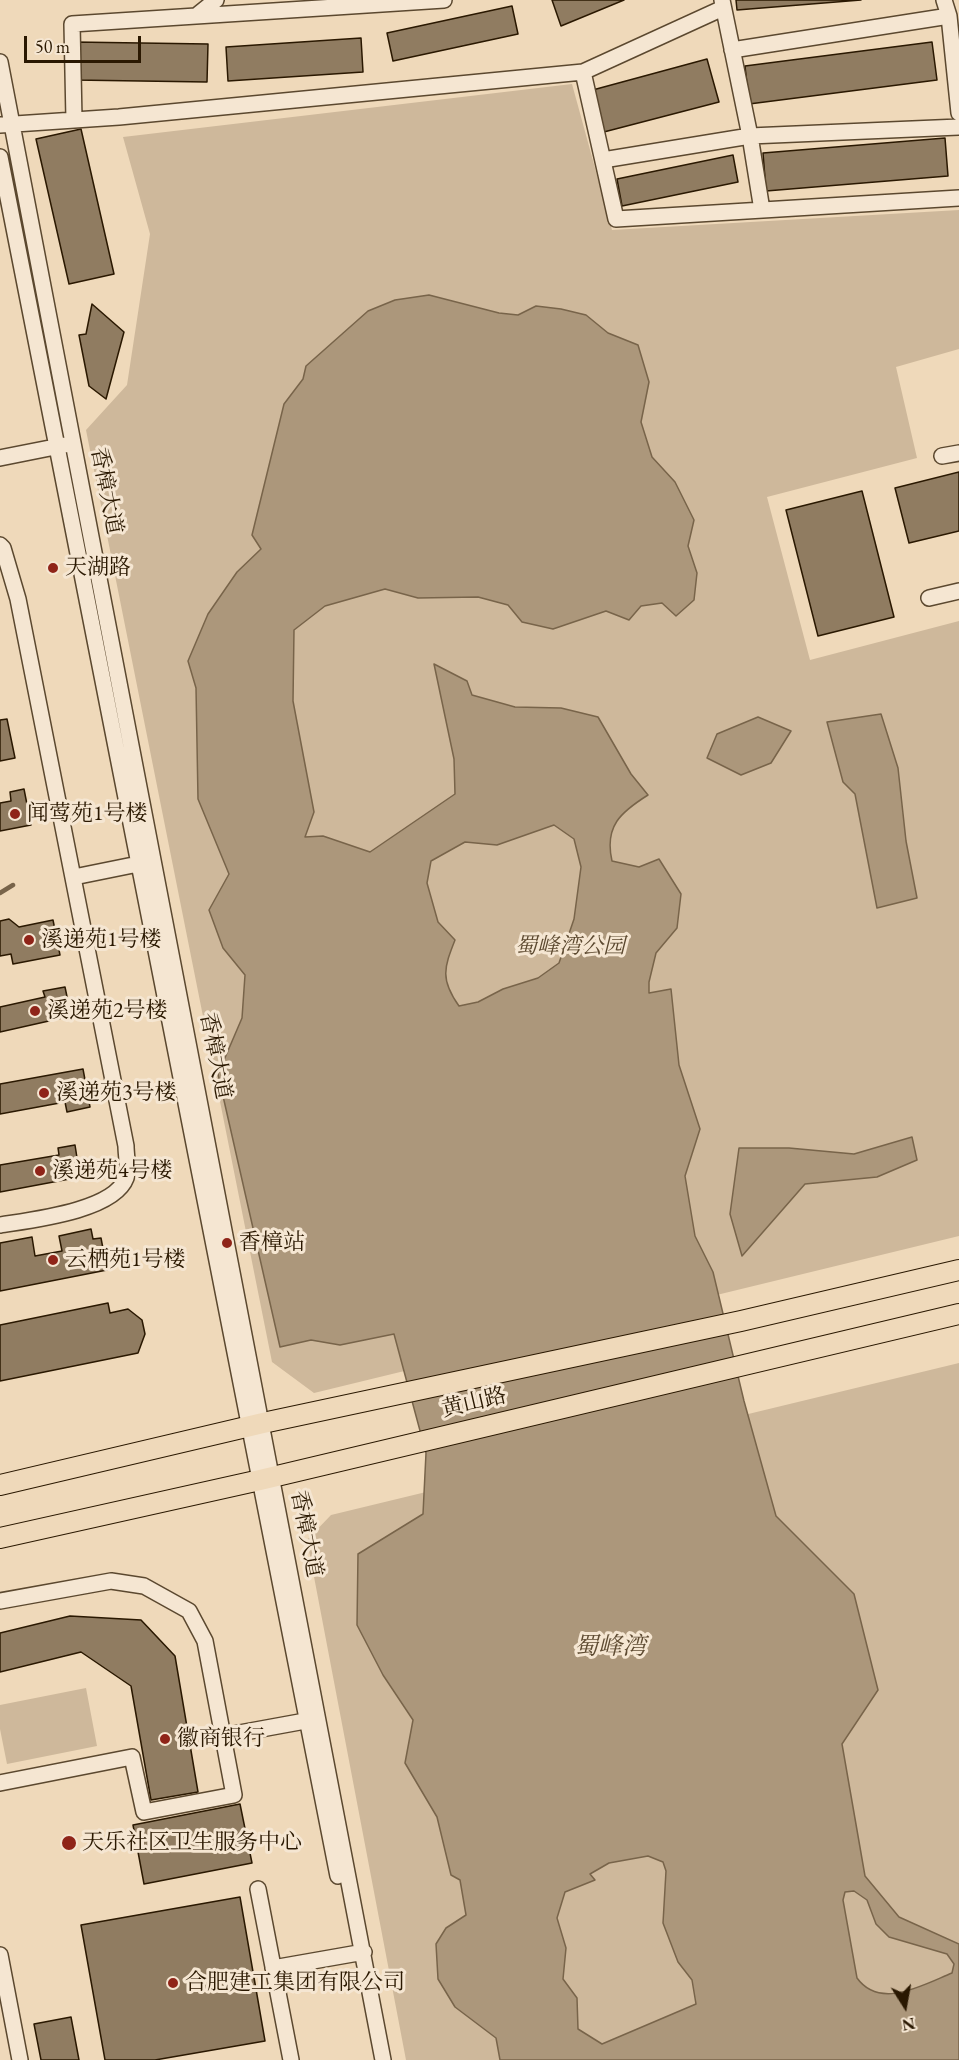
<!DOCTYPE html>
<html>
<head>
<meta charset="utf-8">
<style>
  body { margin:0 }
  #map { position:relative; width:959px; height:2060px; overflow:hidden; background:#efd9ba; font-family:"EB Garamond",serif }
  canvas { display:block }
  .north { position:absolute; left:875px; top:1976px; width:60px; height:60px; -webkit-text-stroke:4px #f5e6d2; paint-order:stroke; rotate:169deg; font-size:16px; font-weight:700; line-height:24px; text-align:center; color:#2a1801 }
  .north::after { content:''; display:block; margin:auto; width:21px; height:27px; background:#2a1801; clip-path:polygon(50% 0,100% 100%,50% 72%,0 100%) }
  .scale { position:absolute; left:24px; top:36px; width:117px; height:27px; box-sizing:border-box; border:3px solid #2a1801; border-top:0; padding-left:8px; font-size:18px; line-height:21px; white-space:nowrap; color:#2a1801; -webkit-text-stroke:4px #f5e6d2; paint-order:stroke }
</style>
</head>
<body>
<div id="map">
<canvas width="959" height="2060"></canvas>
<div class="north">N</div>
<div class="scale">50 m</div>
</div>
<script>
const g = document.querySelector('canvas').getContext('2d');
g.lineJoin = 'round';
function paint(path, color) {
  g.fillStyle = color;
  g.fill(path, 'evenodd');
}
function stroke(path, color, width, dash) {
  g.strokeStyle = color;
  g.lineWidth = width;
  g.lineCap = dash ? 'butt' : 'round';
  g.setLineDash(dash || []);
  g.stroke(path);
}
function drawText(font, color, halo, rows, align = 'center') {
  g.font = font + ' "EB Garamond","Noto Serif SC",serif';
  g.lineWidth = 6;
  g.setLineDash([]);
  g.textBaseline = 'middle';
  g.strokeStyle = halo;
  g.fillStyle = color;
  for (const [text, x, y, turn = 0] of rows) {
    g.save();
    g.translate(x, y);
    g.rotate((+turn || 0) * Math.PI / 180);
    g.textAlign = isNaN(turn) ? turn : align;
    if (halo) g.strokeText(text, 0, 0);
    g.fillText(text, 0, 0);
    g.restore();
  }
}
paint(new Path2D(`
  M572,84L612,230L959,210V349L896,367L917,458L767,497L810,660L959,621V1236L314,1393L272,1362L86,430L127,385L150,234L123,137Z
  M959,1363V2060H406L307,1540L331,1515Z
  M86,1688L97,1746L7,1764L0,1729V1705Z`), '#ceb89b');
const water = new Path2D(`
  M429,295L499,313L518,315L536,306L561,309L586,315L608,333L638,345L649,382L641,422L652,457L675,482L694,520L688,546L697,573L694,600L676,616L662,603L641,606L629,620L606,611L553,629L522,622L508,605L478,597L418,598L385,589L325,606L294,630L293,701L314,812L305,837L323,836L370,852L455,794L454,759L434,664L467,681L472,695L515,707L561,708L598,717L631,774L648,795C621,812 604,826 612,861L639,867L659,859L681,894L677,928L656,953L649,982V993L671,989L679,1065L700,1129L685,1176L695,1236L713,1272L744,1401L776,1516L854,1594L878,1690L842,1744L865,1876L899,1917L959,1944V2060H500L496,2038L455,2007L438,1979L436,1944L446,1928L466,1915L460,1880L451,1875L437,1817L405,1763L413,1720L383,1675L357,1625L358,1554L423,1514L426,1453L394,1334L340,1345L311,1340L280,1347L218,1074L242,1018L245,975L223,948L209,910L229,874L198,799L196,688L188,661L208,614L237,572L261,549L252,535L284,404L303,379L306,366L368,311L395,300ZM554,825L574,839L581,867L574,919L559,963L538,978L503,989L478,1002L459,1006C440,979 444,968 455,940L438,922L427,883L431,861L465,842L497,845ZM648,1856L663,1862L666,1871L663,1923L678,1962L692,1980L696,2004L602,2044L578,2029L577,1998L563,1979L566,1948L557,1918L565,1892L595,1880L590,1874L609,1863ZM854,1891L867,1900L876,1924L889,1937L947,1954L954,1964L952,1973C923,1985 880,2010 857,1978L843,1900L845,1892Z
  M881,714L898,768L906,841L917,898L877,908L855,794L843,782L827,722Z
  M758,717L791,731L771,763L741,775L707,758L717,734Z
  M912,1137L917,1160L877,1177L805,1184L742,1256L730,1214L739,1148H789L854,1154Z`);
paint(water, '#ac977b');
stroke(water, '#78644a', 1.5);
stroke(new Path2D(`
  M0,893L13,885`), '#78644a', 4.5);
const building = new Path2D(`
  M552,0H624L561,26Z
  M736,0H861L737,10Z
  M512,6L518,34L393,61L387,33Z
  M361,38L363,72L228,81L226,47Z
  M74,42L208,44L207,82L74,80Z
  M932,42L937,80L749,104L745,66Z
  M707,59L719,102L600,133L589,91Z
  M81,129L114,274L69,284L36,139Z
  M945,138L948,176L766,191L763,153Z
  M733,155L738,182L622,206L617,179Z
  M92,304L124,332L106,399L89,386L79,335L86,334Z
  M959,472V531L909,543L895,488Z
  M862,491L894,617L818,636L786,510Z
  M7,719L15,758L0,761V720Z
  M24,789L31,825L0,831V803L11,801L10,792Z
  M9,919L19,927L53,920L60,955L13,964L11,954L0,956V921Z
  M65,987L71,1016L0,1032V1007L45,997L43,991Z
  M83,1069L90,1107L67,1112L65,1102L0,1114V1084Z
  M75,1145L80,1177L0,1192V1165L59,1155L58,1148Z
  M91,1229L93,1239L101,1238L107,1270L0,1291V1243L32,1237L35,1256L62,1251L59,1236Z
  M108,1303L110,1313L128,1309L142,1320L145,1334L138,1353L0,1381V1325Z
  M70,1616L141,1620L175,1656L198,1792L151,1800L131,1686L81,1652L0,1672V1633Z
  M240,1804L252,1863L144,1884L133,1825Z
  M240,1897L265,2041L155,2060H105L81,1925Z
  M71,2017L79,2060H41L34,2024Z`);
paint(building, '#907c61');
stroke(building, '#2a1801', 1.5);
const minor = new Path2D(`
  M722,0L750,136L762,210
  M944,0L949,16L959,113
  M196,16L216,0
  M732,50L949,16
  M0,62L383,2060
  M583,72L723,8
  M74,120L72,24L444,0
  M0,125L119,117L583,72L616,219L959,198
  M0,157L338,1876
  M603,160L750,136L959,127
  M942,456L959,453
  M0,458L65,445
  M0,545L3,548L18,599L126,1146C126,1155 129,1169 126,1178C114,1211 31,1220 0,1225
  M929,598L959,591
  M74,877L148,862
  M0,1601L111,1581L144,1586L189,1611L205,1641L234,1795L144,1812L132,1757L0,1783
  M223,1736L316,1719
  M258,1889L291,2060
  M0,1955L20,2060
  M273,1968L364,1952`);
const major = new Path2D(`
  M0,1485L263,1423L741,1321L959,1270
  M0,1538L260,1480L959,1314`);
stroke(minor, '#5b482f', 18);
stroke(major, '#2a1801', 22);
stroke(minor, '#f5e6d2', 15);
stroke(major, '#efd9ba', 20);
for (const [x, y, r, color] of [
  [53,568,6,"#8f2418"],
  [15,814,6,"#8f2418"],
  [29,940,6,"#8f2418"],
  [35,1011,6,"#8f2418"],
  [44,1093,6,"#8f2418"],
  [40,1171,6,"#8f2418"],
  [227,1243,6,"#8f2418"],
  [53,1260,6,"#8f2418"],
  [165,1739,6,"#8f2418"],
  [69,1843,8,"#8f2418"],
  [173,1983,6,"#8f2418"]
]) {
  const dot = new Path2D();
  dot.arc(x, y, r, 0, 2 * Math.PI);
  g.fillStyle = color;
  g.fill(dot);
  stroke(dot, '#f5e6d2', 2);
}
drawText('22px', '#2a1801', '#f5e6d2', [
  ["香樟大道",106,491,79],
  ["香樟大道",215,1056,79],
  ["黄山路",474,1403,-13],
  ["香樟大道",306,1534,79]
]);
drawText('22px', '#2a1801', '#f5e6d2', [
  ["天湖路",65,568],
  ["闻莺苑1号楼",27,814],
  ["溪递苑1号楼",41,940],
  ["溪递苑2号楼",47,1011],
  ["溪递苑3号楼",56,1093],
  ["溪递苑4号楼",52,1171],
  ["香樟站",239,1243],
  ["云栖苑1号楼",65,1260],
  ["徽商银行",177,1739],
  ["天乐社区卫生服务中心",82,1843],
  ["合肥建工集团有限公司",185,1983]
], 'left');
drawText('italic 22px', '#5b482f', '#f5e6d2', [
  ["蜀峰湾公园",570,947]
]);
drawText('italic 24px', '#5e4b32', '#f5e6d2', [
  ["蜀峰湾",610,1647]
]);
</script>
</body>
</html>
